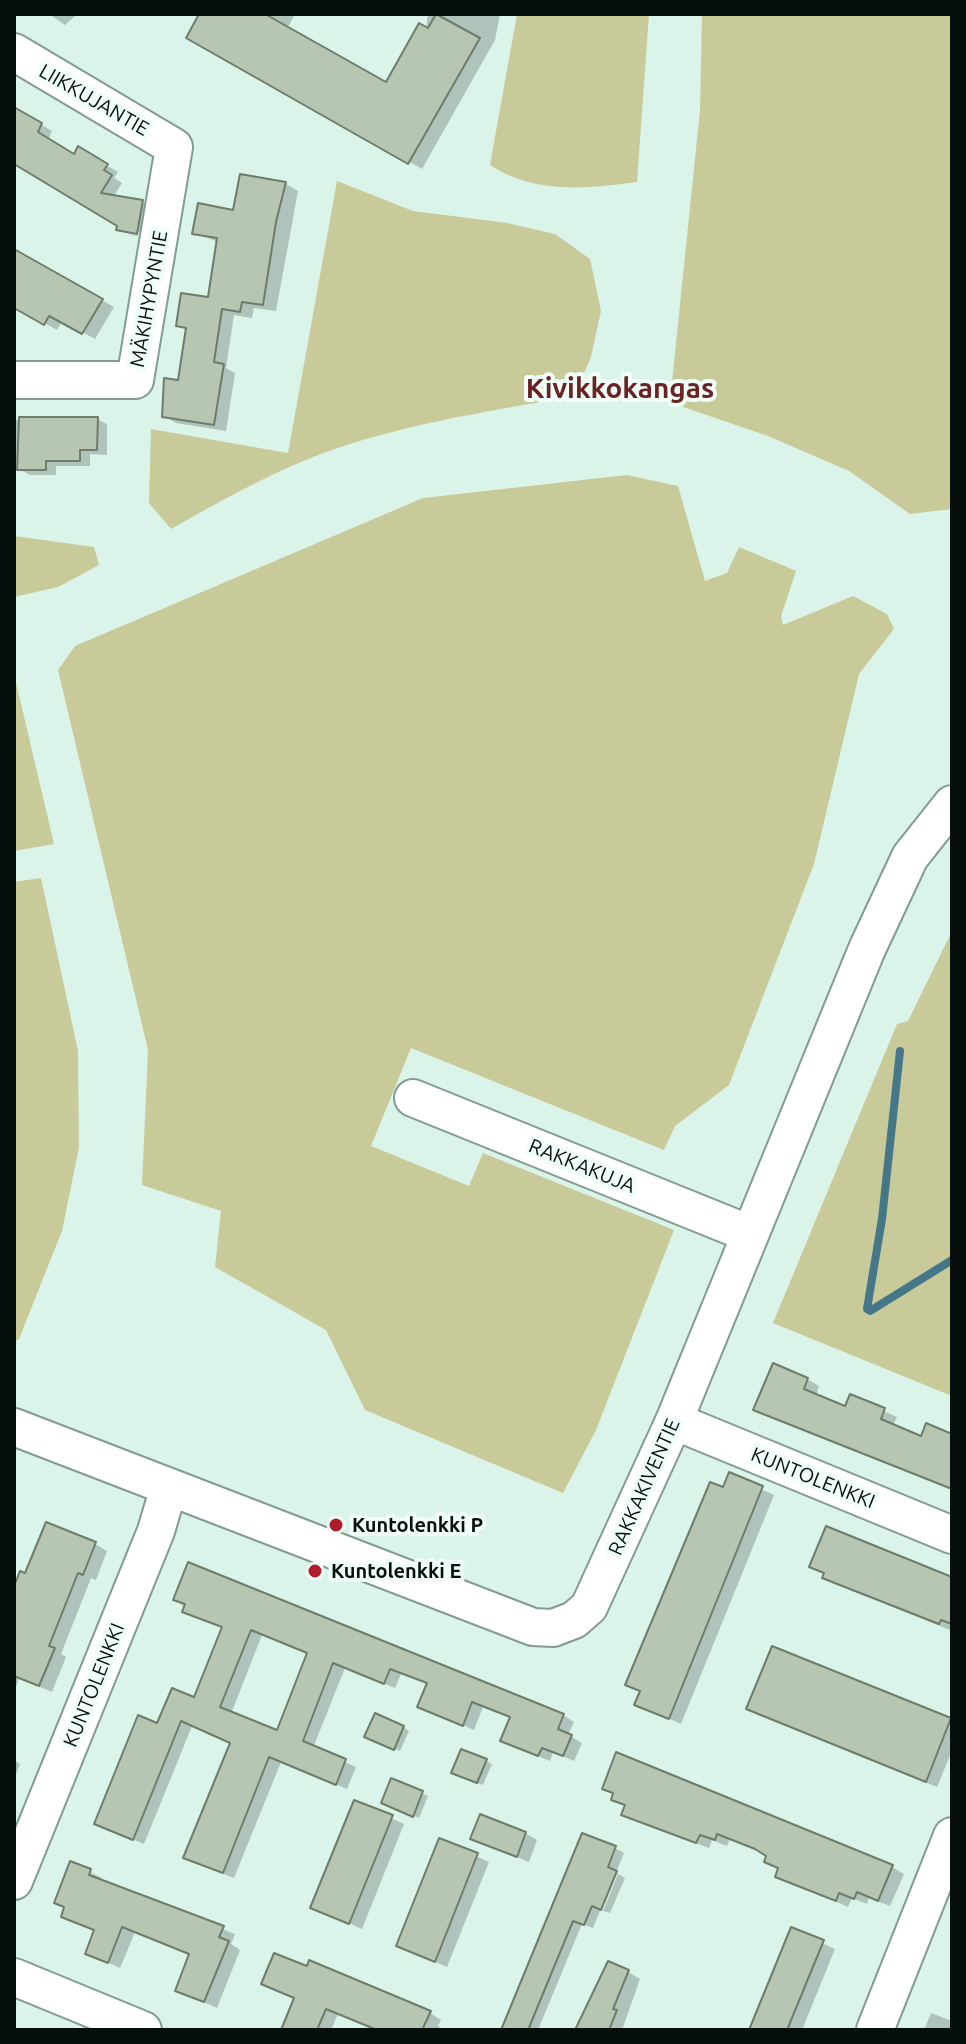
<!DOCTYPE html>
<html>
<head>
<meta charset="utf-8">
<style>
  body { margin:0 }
  #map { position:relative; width:966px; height:2044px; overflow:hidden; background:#daf4e9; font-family:Ubuntu,sans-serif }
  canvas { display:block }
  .frame { position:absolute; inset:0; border:16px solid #070f0c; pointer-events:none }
</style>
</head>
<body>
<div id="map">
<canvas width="966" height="2044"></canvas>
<div class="frame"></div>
</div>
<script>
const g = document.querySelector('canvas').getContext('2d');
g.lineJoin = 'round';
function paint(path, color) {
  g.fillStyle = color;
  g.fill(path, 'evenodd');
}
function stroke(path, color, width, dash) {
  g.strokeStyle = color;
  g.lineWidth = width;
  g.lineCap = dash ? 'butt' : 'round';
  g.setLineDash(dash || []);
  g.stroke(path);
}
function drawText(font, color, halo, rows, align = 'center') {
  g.font = font + ' Ubuntu,sans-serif';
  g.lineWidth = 8;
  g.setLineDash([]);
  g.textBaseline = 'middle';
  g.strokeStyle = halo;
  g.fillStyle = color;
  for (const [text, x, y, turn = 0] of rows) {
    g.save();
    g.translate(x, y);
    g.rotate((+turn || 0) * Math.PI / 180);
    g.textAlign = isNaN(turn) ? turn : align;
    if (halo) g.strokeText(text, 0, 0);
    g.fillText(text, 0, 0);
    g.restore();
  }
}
paint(new Path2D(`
  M517,14H649L637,182C586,189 534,194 490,165Z
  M702,14H952V509L910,514L849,471L768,436L683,407L671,392L700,110Z
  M337,181L413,211L507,223L555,234L590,259L601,311L591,357L574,396C486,412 396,425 313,457C263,477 217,503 171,529L149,503L151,429L288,453Z
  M627,475L678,486L705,581L727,573L739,547L796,571L781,616L783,625L853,596L887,614L894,629L859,674L814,864L729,1085L675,1126L664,1150L411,1048L371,1146L469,1186L483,1153L674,1230L596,1430L563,1493L365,1410L326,1330L215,1267L221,1211L142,1185L148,1050L58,670L75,646L423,498Z
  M14,536L94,547L99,565L58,587L14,597Z
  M14,674L54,844L14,851Z
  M41,878L78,1051L79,1147L62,1231L19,1339L14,1342V882Z
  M952,931V1396L773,1323L897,1024L908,1021Z`), '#c8ca9a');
paint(new Path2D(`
  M49,14H77L65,25Z
  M201,14H295L287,29L386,85L426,29L428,14H500L495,40L422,169L188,37Z
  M14,108L52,131L48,140L74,156L79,149L118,172L114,178L122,183L113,197L142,202L153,209L148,238L130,235L127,234L146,237L147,233L119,228V225L14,162Z
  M241,176L286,184L298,191L276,311L254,308L252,318L234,315L226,368L235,373L226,431L176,423L164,416L180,382L188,331L178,325L209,299L218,242L195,233L235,212Z
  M14,249L114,307L95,339L62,321L57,330L14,306Z
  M97,419L107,424V455L90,454V466H56V475H30L19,469L20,460H14V420Z
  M807,1379L819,1386L816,1396L846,1408L851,1397L897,1417L893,1426L922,1438L952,1436V1490L756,1409Z
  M730,1475L774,1495L681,1724L637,1704Z
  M95,1544L107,1551L96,1580L91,1578L61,1654L66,1657L52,1692L19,1678L14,1693V1590L27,1576Z
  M824,1577L952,1579V1631L836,1584Z
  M175,1599L563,1715L574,1722L568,1735L582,1743L574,1761L553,1752L550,1761L513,1746L512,1718L483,1707L474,1730L420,1706L429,1684L401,1674L395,1688L345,1668L313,1748L356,1767L347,1789L281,1762L234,1878L197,1863L232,1743L192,1726L144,1844L107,1829L158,1726L195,1700L223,1628L196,1617ZM262,1635L309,1653L278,1733L231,1714Z
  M773,1648L952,1720V1751L937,1787L760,1715Z
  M403,1727L409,1731L400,1751L372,1739Z
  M14,1760L20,1764L14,1779Z
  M486,1761L492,1764L483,1785L459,1776Z
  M392,1781L428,1796L419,1818L389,1806Z
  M613,1799L892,1867L904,1874L890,1906L869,1898L867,1904L852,1898L848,1907L777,1876L780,1869L769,1855L730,1839L727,1846L712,1840L709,1848L636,1821L624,1814L627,1806Z
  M355,1802L404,1824L362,1929L313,1907Z
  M525,1833L537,1840L529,1862L473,1838Z
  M440,1840L489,1862L447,1967L398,1946Z
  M615,1848L624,1853L593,1928L582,1924L538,2030H503Z
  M72,1863L102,1878L101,1882L235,1934L231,1944L240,1950L217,2008L177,1990L191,1955L135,1932L120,1968L87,1953L96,1931L63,1916Z
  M618,1874L625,1878L610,1913L603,1911Z
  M793,1930L835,1949L802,2030H751Z
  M628,1972L640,1979L622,2030H578Z
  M296,1998L430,2013L441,2020L438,2026L442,2029L377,2030L338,2014L331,2030H283Z
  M931,2013L952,2021V2030H924Z`), '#0003');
stroke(new Path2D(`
  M900,1051L882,1219L867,1309L870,1311L952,1260`), '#457789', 8);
const building = new Path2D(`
  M199,14H265L386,82L419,23L428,28L436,14L480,38L408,164L186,38Z
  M14,107L42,123L38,132L74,154L78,146L108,164L104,170L112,175L101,193L143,200L137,234L116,230L117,226L14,164Z
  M240,174L286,182L276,222L263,305L242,302L240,312L222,309L214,362L224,364L214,425L162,417L164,378L178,380L186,328L176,326L181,293L208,297L217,238L192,234L198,203L233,210Z
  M14,249L103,299L82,334L49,316L44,325L14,308Z
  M19,417H98L97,450H80V461H46V470H17Z
  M773,1363L808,1378L804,1389L845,1406L850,1394L885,1408L881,1419L921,1436L926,1423L952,1434V1489L753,1410Z
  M729,1472L763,1486L669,1719L634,1705L640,1691L625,1685L710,1482L723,1487Z
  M46,1522L96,1542L83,1575L78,1573L49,1646L55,1648L39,1686L14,1676V1586L20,1571L25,1573Z
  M826,1526L952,1577V1624L941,1620L939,1624L822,1578L824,1573L809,1567Z
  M188,1562L564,1714L558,1729L572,1735L563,1756L542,1748L538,1756L500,1741L510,1717L472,1702L463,1726L417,1707L427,1683L390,1669L384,1684L333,1663L303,1741L346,1759L336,1785L269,1757L223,1873L183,1858L230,1743L181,1721L133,1840L94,1824L138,1715L157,1723L172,1688L194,1697L222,1627L182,1612L185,1604L173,1600ZM251,1630L307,1653L277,1730L220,1707Z
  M772,1646L951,1718L926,1782L746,1709Z
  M375,1713L404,1726L394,1750L364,1737Z
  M461,1749L487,1759L477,1783L451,1773Z
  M616,1752L893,1865L878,1901L857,1892L854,1899L839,1893L836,1901L775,1877L778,1868L764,1862L766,1856L755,1849L717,1834L715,1840L700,1835L696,1843L621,1815L625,1805L611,1800L613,1793L602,1789Z
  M391,1778L423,1791L413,1817L381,1803Z
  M354,1800L393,1815L349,1924L310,1908Z
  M480,1814L526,1832L517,1857L470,1839Z
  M582,1833L616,1846L608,1867L617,1871L601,1910L592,1906L584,1925L573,1921L528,2030H501Z
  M439,1838L478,1853L435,1962L396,1946Z
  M70,1861L91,1869L89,1875L224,1926L219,1937L229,1941L204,2002L175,1991L189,1954L122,1927L108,1963L85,1954L94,1930L61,1917L64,1907L54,1903Z
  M791,1927L824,1940L787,2030H749Z
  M274,1953L307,1966L309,1960L431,2011L422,2030H377L326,2009L317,2030H281L294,1998L261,1984Z
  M608,1961L629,1970L613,2009L617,2010L609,2030H575Z`);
paint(building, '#b6c6b2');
stroke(building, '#6e7c6a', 2);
const minor = new Path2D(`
  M14,52L174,147L135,380H14
  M413,1098L750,1234
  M674,1421L952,1535
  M14,1427L533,1627L553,1628L574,1620L589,1607L674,1421L867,949L910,857L952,804
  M14,1881L156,1531L169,1487
  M14,1977L143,2030
  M875,2030L952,1836`);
stroke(minor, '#839c91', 40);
stroke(minor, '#fff', 36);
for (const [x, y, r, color] of [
  [336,1525,8,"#af1c2c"],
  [315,1571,8,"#af1c2c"]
]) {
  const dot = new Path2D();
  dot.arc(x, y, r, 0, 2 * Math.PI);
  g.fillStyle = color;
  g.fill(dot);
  stroke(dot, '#effff8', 3);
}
drawText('20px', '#070f0c', '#effff8', [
  ["LIIKKUJANTIE",94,100,30],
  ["MÄKIHYPYNTIE",149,299,-80],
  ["RAKKAKUJA",582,1166,22],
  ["KUNTOLENKKI",813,1478,22],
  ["RAKKAKIVENTIE",644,1487,-66],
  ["KUNTOLENKKI",94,1685,-68]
]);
drawText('bold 20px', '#070f0c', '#effff8', [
  ["Kuntolenkki P",352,1525],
  ["Kuntolenkki E",331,1571]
], 'left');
drawText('bold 28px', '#692324', '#effff8', [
  ["Kivikkokangas",620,389]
]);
</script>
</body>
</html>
